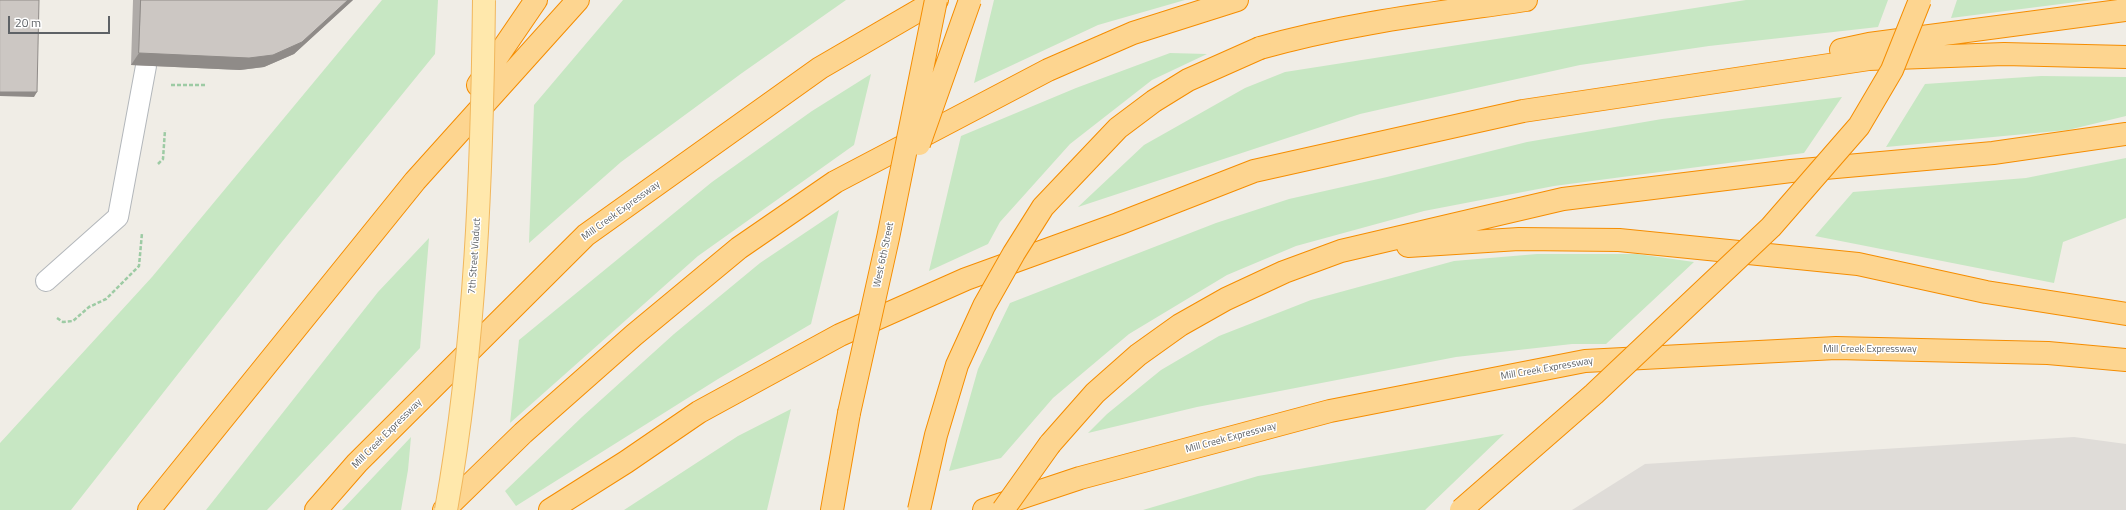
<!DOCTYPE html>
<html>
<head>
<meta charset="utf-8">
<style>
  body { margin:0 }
  #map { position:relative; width:2126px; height:510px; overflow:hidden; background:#f0ede6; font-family:"Titillium Web",sans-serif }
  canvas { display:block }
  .scale { position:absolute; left:8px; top:16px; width:102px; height:18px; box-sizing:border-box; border:2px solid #5e6266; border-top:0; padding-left:5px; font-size:12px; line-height:14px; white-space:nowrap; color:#5e6266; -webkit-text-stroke:3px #fff; paint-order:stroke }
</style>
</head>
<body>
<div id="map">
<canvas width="2126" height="510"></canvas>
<div class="scale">20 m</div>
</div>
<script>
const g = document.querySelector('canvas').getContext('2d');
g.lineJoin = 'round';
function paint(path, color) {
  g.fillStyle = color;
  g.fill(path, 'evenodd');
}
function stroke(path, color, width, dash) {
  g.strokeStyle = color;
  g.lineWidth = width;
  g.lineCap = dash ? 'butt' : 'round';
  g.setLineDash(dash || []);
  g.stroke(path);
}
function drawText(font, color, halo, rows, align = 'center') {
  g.font = font + ' "Titillium Web",sans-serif';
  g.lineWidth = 3;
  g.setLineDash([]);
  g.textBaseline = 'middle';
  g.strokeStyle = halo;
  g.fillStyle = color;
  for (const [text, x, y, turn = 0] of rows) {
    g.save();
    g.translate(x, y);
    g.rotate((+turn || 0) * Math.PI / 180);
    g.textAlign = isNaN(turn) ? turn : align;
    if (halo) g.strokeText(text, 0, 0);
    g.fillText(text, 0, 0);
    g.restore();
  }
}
paint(new Path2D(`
  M2074,437L2126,444V510H1572L1645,464Z`), '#dfdcd8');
paint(new Path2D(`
  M382,0H438L435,54L277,248L71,510H0V443L152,277Z
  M623,0H846L742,73L621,162L529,243L534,105Z
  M994,0H1185L1098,25L974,83Z
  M1746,0H1888L1878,27L1709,46L1580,65L1413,102L1360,114L1078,207L1144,145L1245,88L1285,72Z
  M1957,0H2092L1951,18Z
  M1170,53L1207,54L1152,80L1070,144L1000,222L988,244L929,271L961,136L1076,88Z
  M871,74L854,145L698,256L510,423L519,340L712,182L812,111Z
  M2041,76L2126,77V116L2068,130L1886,147L1925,84Z
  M1842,97L1804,153L1554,186L1424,211L1296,246L1227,275L1129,334L1053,398L1001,458L949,471L978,369L1010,303L1216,223L1289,199L1387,177L1527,142L1662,119Z
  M2126,158V218L2063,242L2054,283L1815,236L1853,192L2026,178Z
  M839,210L811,324L718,379L516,506L505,491L582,417L674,334L760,263Z
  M429,238L420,348L267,510H206L378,292Z
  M1537,254H1637L1694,262L1606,344H1572L1456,357L1197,407L1088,433L1107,414L1161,370L1219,336L1311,300L1454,261Z
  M791,409L767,510H624L738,436Z
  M1504,434L1425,510H1143L1258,476Z
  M411,437L408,470L401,510H342Z`), '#c7e7c3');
const lane = new Path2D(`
  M46,281L118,217L146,66`);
const highway = new Path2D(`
  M1260,48C1347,23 1437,13 1526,0
  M1841,50L1869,44L2126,10
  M478,85L536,0
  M1408,246L1519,239L1619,240L1858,264L1986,292L2126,314
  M1050,444L1095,393L1138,355L1180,325L1226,299L1284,272L1341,251L1563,199L1791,171L1993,153L2126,134
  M149,510L415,181L578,0
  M316,510L357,463L586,235L820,68L937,0
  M444,510L523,433L634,335L739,248L835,182L1048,70L1133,33L1237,0
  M550,510L626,462L699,412L840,335L966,279L1118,224L1254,171L1523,111L1869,59L2004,54L2126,57
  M832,510L849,413
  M984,510L1080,478L1330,411L1585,361L1836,348L2048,353L2126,360`);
stroke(lane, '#b3b7bb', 22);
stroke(highway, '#f58d01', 24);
stroke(new Path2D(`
  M171,85H205
  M158,164L163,159L165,130
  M57,318L63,322L73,321L89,307L106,299L139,266L142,233`), '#9dcba4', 2.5, [4, 2]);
stroke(lane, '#fff', 20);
stroke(highway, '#fdd590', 22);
const primaryBridge = new Path2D(`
  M446,510C476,342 482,171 484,0`);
const highwayBridge = new Path2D(`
  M919,144L970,0
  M849,413L888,238L936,0
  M919,510L936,435L957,365L984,306L1014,253L1043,207L1118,128L1154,101L1188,80L1260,48
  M1003,510L1050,444
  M1461,510L1594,394L1771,227L1859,126L1892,70L1920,0`);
stroke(primaryBridge, '#f1b75d', 24, []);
stroke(highwayBridge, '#f58d01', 24, []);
stroke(primaryBridge, '#ffe8ac', 22);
stroke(highwayBridge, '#fdd590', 22);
paint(new Path2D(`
  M133,0H353L294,54L264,67L240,70L131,65Z`), '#afaba8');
paint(new Path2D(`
  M348,0H353L294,54L264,67L240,70L131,65L139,53Z
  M0,92H37L34,97L0,96Z`), '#8f8b88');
const building = new Path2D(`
  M0,0H39L37,92H0Z
  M141,0H348L302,42L273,55L249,58L139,53Z`);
paint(building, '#ccc7c3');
stroke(building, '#8f8b88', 1);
drawText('10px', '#5e6266', '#fff', [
  ["Mill Creek Expressway",621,211,-36],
  ["West 6th Street",884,255,-78],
  ["7th Street Viaduct",475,256,-86],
  ["Mill Creek Expressway",1870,350],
  ["Mill Creek Expressway",1547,369,-10],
  ["Mill Creek Expressway",387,434,-45],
  ["Mill Creek Expressway",1231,438,-15]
]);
</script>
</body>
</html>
